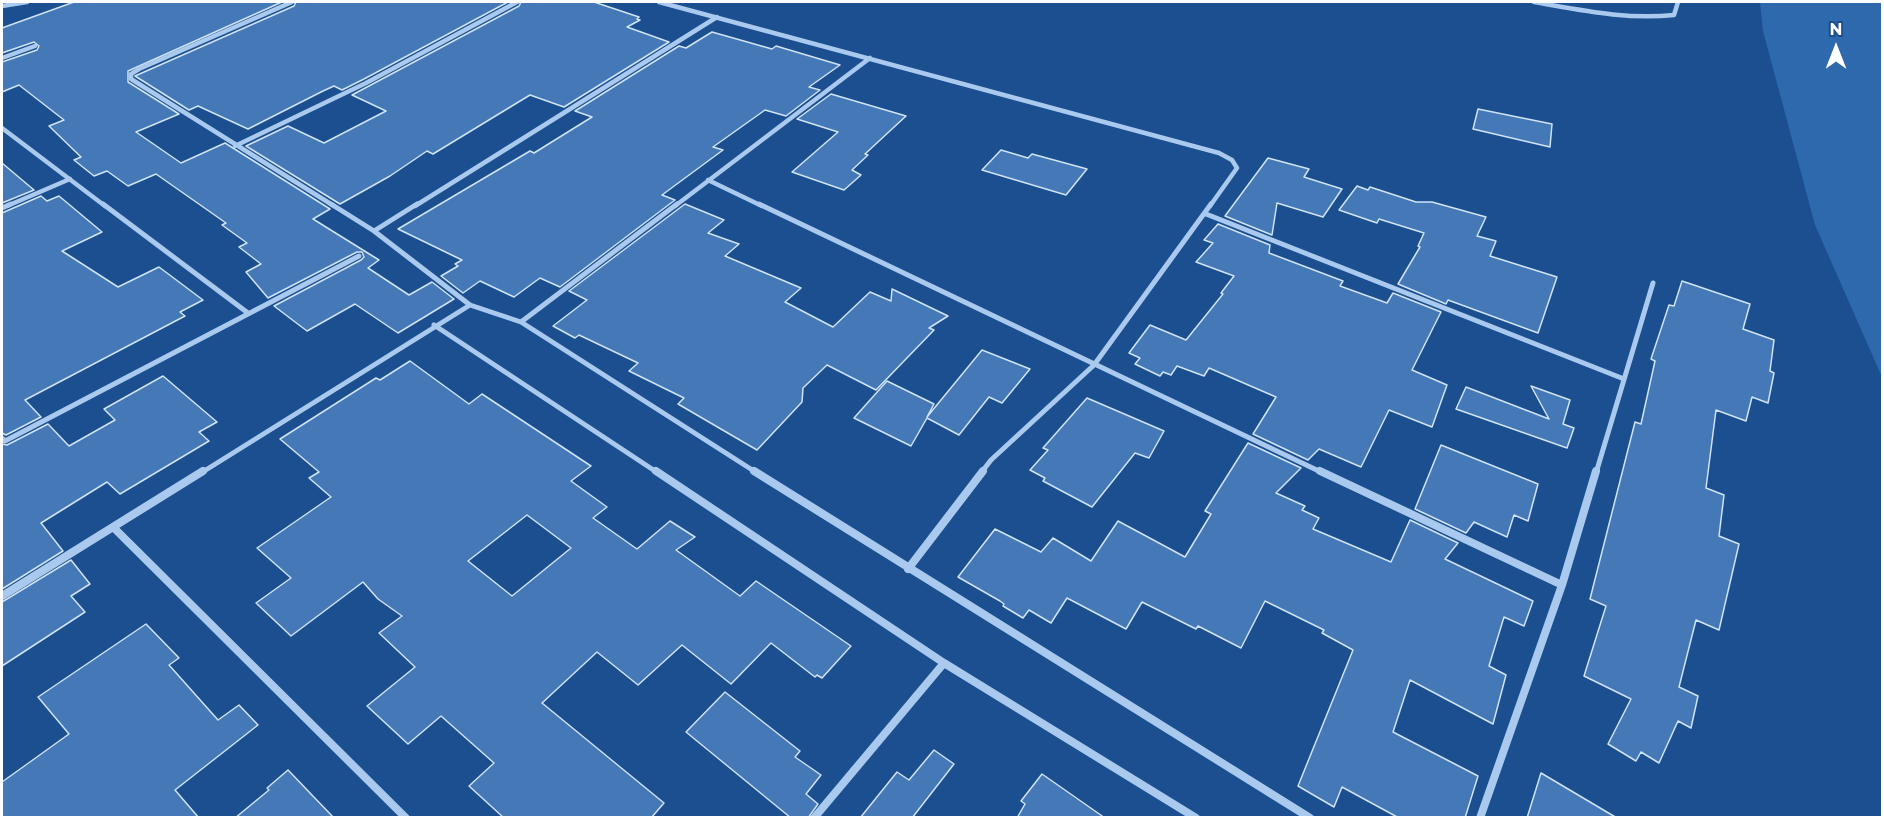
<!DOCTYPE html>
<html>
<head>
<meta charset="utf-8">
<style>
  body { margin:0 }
  #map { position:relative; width:1884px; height:819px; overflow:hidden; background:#1b4f8f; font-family:Montserrat,sans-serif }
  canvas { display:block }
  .frame { position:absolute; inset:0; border:3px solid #fff; pointer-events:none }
  .north { position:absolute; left:1806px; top:18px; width:60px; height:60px; -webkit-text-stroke:4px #1b4f8f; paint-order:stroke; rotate:0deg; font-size:16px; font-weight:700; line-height:24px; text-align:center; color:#fff }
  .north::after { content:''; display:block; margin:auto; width:21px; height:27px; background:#fff; clip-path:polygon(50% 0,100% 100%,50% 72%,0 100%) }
</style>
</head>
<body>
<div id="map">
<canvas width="1884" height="819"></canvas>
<div class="frame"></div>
<div class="north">N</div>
</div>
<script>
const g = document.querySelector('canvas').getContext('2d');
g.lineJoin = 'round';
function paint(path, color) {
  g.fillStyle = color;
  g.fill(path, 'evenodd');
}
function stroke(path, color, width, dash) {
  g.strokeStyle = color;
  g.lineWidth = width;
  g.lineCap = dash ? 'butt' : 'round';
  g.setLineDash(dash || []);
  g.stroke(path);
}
paint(new Path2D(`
  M1760,2H1882V377L1815,225L1763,31Z`), '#2e69ad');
const building = new Path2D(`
  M74,2H282L128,71V82L179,114L136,132L181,163L225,143L330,209L313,219L379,260L368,268L409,295L432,282L454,299L398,333L355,304L307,331L274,306L361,260L364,257L362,252H357L268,298L246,272L261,264L239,247L247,243L222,225L226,223L156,174L128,186L107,171L94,176L74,160L81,157L49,126L64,120L19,85L2,92V62L37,50L39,46L34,42L2,53V28Z
  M296,2H508L364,79L342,90L334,86L323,91L248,129L198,106L189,110L135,76L294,6Z
  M521,2H594L639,17L637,19L640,20L627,27L669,42L564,107L530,95L433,154L427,151L390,176L340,204L246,146L288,126L324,143L386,111L352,95L519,6Z
  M712,32L772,49L776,46L840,65L809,87L820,90L786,116L765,110L713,147L723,150L662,195L675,200L560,287L540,278L514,297L480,281L463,293L441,276L458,266L455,264L462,260L398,229L530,151L534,153L592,117L575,111L679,46L686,48Z
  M831,94L906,116L865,154L868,155L852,170L861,175L844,190L792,172L838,132L797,119Z
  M1478,109L1552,124L1550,147L1473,129Z
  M1001,150L1028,158L1032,154L1087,169L1066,195L982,170Z
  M1268,158L1309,169L1304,177L1342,189L1323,217L1277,203L1272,235L1225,216Z
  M2,163L34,190L2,203Z
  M1357,186L1368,190L1370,187L1416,202H1432L1486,217L1477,236L1496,241L1490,256L1557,277L1538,333L1448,300L1446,304L1398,284L1420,247L1418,246L1424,233L1379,219L1377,223L1339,210Z
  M41,196L47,201L59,196L102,232L62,251L118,287L159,267L203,300L180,312L185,316L25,400L41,417L6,435L2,433V213Z
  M685,204L724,220L708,233L739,244L725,256L801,288L785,302L833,327L870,292L891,301L892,289L948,316L929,328L934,330L876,390L827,365L803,388L802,402L757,450L678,404L684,398L629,371L638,363L579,335L575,338L553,326L587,300L569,291Z
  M1218,224L1270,245L1269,253L1343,281L1340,286L1387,303L1393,293L1441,312L1412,370L1447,385L1432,427L1389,410L1361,467L1319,449L1308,460L1253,434L1276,397L1209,368L1204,376L1177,366L1171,375L1163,372L1160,376L1135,364L1140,358L1129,353L1150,325L1186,340L1223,294L1221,293L1234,276L1196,262L1213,243L1204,240Z
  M1682,281L1750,304L1743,329L1774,340L1770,371L1774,373L1768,403L1752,397L1746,421L1716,410L1706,488L1724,495L1719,536L1739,544L1719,630L1696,620L1679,687L1698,696L1691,728L1678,721L1659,763L1641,752L1636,761L1608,744L1631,699L1584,676L1606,606L1590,599L1635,422L1641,424L1655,361L1651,359L1669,305L1674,306Z
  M982,350L1030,369L1002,403L989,397L959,435L927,418L911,446L854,418L887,381L934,404L927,417Z
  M410,361L469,404L482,394L591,466L571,481L607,507L593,518L637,549L670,521L695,537L676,550L740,596L756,581L851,646L822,678L817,675L815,677L771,643L731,684L682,645L638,685L597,652L542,703L664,803L651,818H504L469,786L494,763L441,716L408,744L367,706L415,667L379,633L402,616L378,599L363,582L291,636L256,603L291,578L257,548L331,497L309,478L319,472L280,439L376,378L380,380ZM527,515L571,548L512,596L468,561Z
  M163,376L217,422L199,432L209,441L120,494L107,482L41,523L63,551L2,589V444L7,445L48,424L69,446L115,420L104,409Z
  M1531,386L1570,400L1563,424L1574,428L1567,448L1456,409L1466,387L1549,419Z
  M1087,398L1164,431L1149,458L1135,453L1092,507L1043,481L1045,478L1030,470L1048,450L1043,448Z
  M1248,443L1301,468L1276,493L1305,506L1302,510L1319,518L1313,529L1391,562L1410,520L1458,543L1445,559L1533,601L1524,626L1504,617L1489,666L1506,675L1493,724L1410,680L1393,732L1478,776L1465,818H1399L1342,787L1334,807L1298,786L1353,650L1322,633L1324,630L1265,601L1241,648L1198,626L1196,629L1142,602L1126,629L1067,598L1051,623L1029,610L1023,618L1003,606L1004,604L1000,601L958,577L995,529L1041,552L1053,538L1091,561L1118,521L1185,557L1211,514L1205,511Z
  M1441,445L1538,484L1528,521L1514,515L1507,537L1474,522L1466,533L1415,509Z
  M71,560L90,584L71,596L85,612L2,666V602Z
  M146,624L179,658L169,665L218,720L239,705L258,725L175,790L199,818H2V782L69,734L38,697Z
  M725,692L800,751L795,757L821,775L806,794L818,804L808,818H791L686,732Z
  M934,750L954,764L912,818H860L897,772L909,780Z
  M288,770L334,818H235L269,790L267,788Z
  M1541,773L1617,818H1527Z
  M1042,774L1105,818H1017L1025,804L1021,801Z`);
paint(building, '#4478b7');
stroke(building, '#cfe3fa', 1.5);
stroke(new Path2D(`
  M292,2L139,69L131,74V79L334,206
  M659,2L1219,153L1232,160L1237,168L1210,206
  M1534,2C1581,10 1626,20 1674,15L1678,2
  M2,6L27,2
  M2,58L35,46
  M2,128L105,206
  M235,146L366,83L517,2
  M708,180L762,206
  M7,206L70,179
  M415,206L717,17
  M675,206L870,58`), '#a9c9ee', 4.5);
stroke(new Path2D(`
  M103,204L248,313
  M331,204L374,231L470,305L521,322L757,473
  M759,204L1323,473
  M2,208L11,204
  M1206,214L1624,379
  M374,231L417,204
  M521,322L677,204
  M434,325L658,473
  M2,438L5,441L359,256
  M201,473L470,305
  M981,473L991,460L1094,365L1211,204
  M1596,473L1653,283`), '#a9c9ee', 5);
stroke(new Path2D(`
  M656,471L944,663L1196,818
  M754,471L1310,818
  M1320,471L1562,585
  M113,527L406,818
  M908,569L983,471
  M2,596L203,471
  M814,818L944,663
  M1480,818L1562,585L1596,471`), '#a9c9ee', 8);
</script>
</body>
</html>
